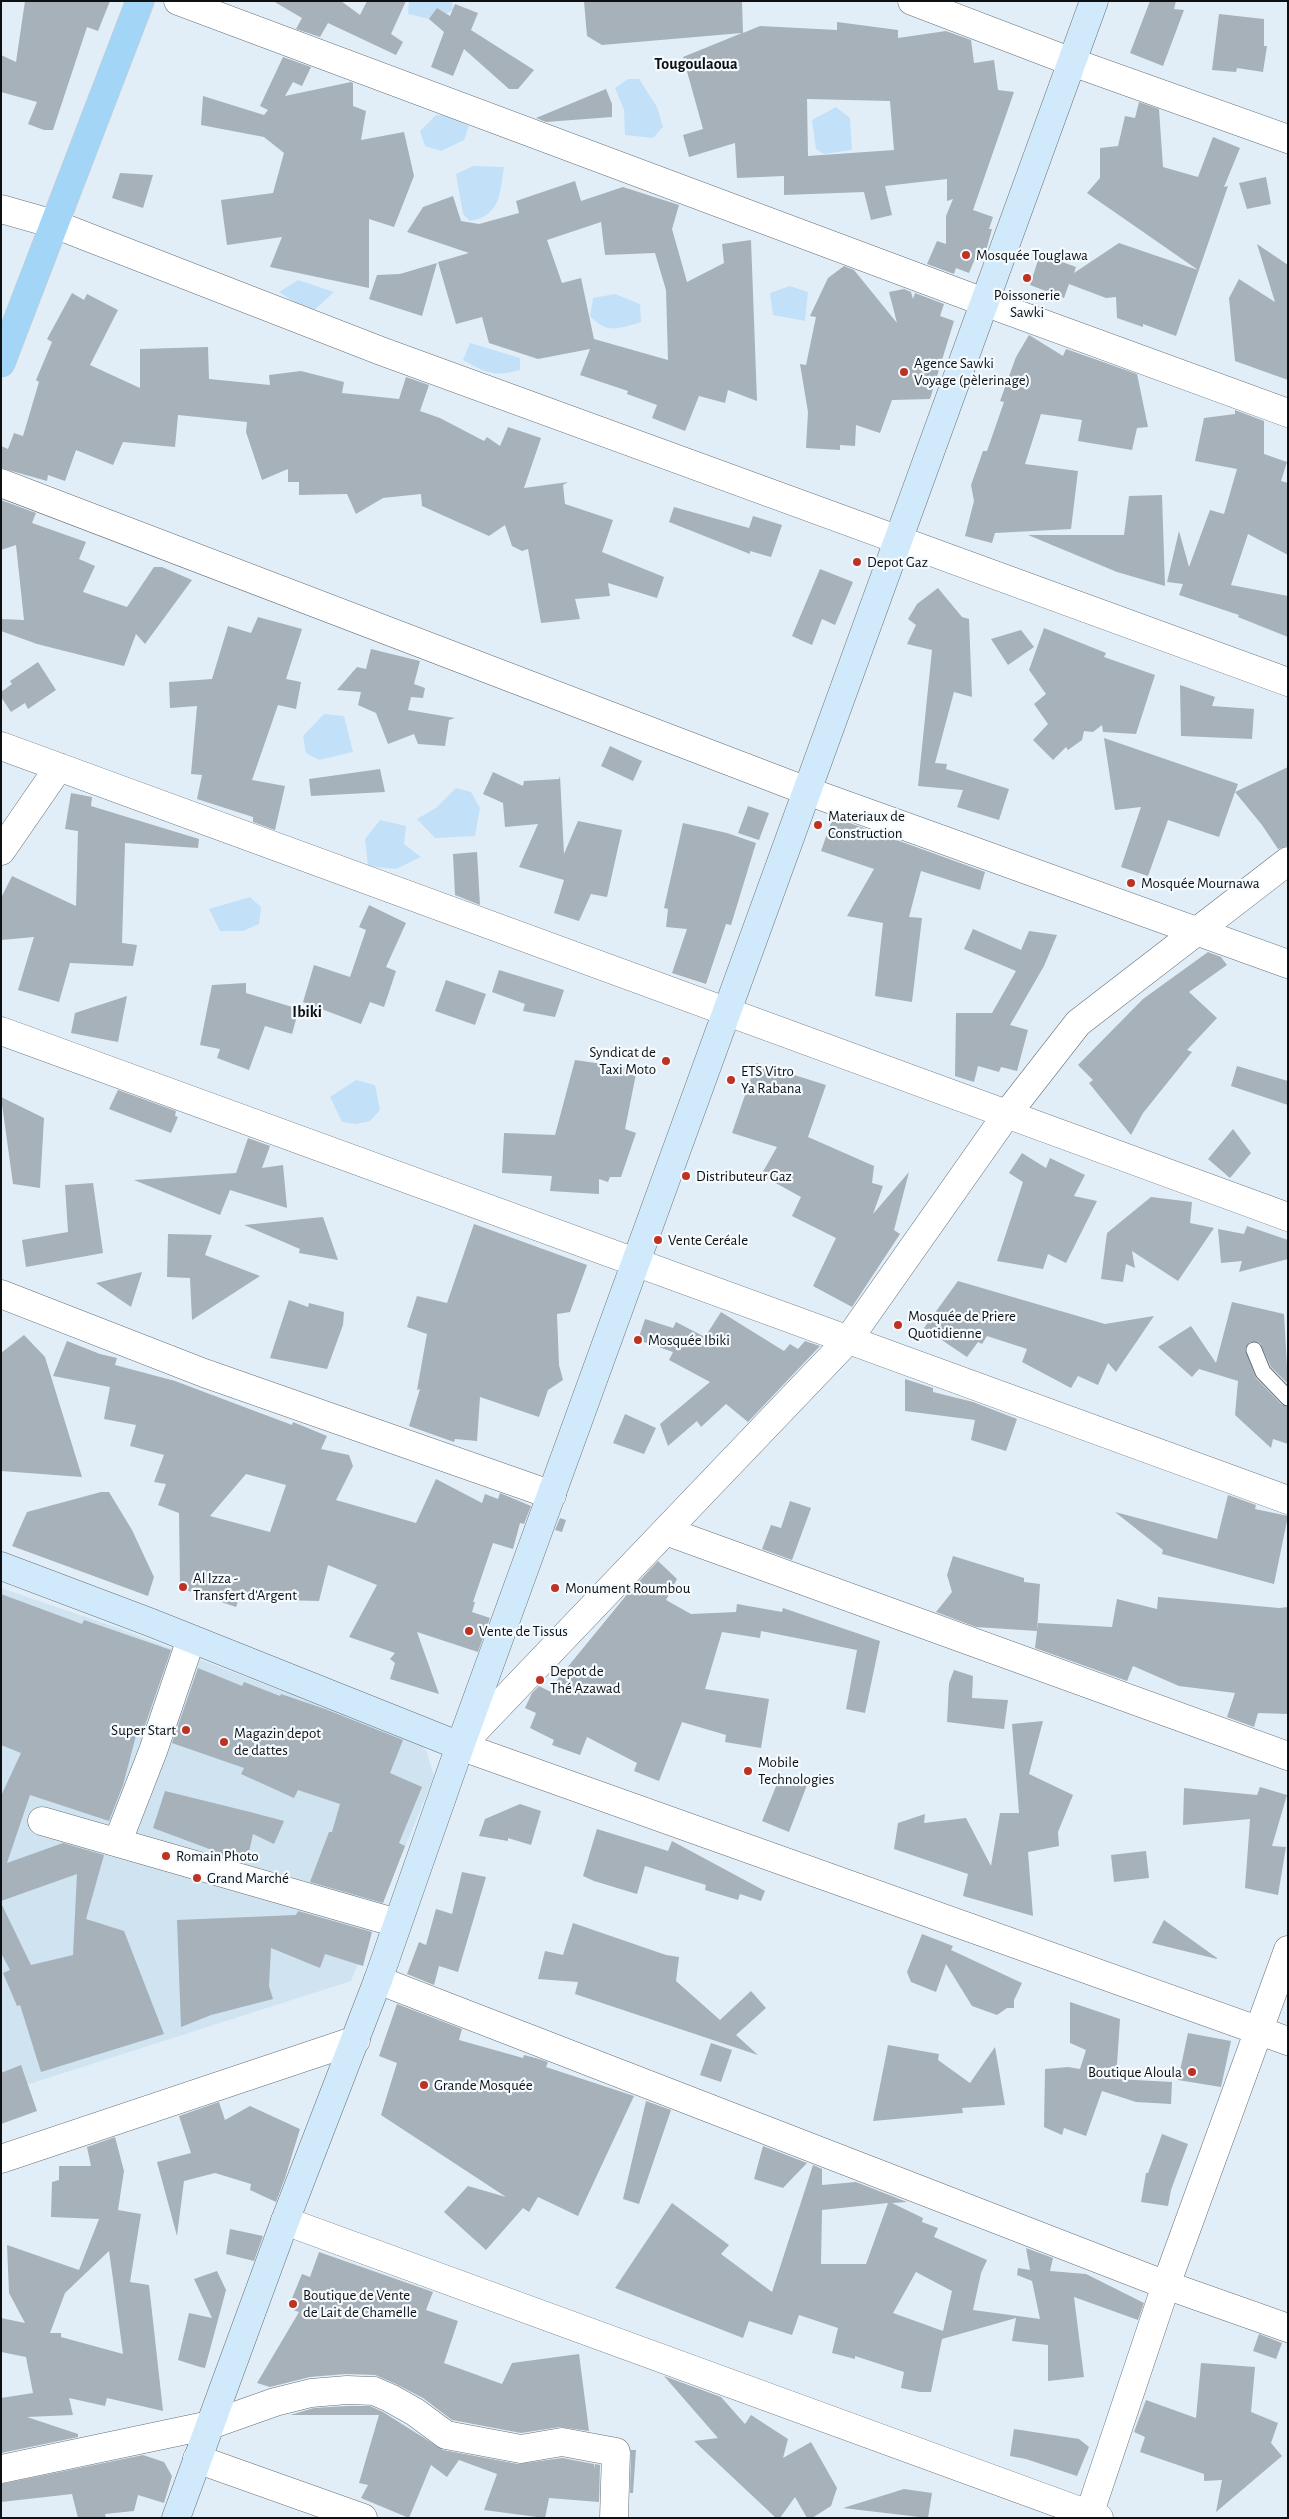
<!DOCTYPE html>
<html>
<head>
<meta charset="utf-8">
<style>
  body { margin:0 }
  #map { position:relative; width:1289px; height:2519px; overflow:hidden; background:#e2eef7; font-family:"Alegreya Sans",sans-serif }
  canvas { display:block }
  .frame { position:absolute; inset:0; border:2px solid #0d1114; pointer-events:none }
</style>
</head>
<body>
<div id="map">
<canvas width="1289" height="2519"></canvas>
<div class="frame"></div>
</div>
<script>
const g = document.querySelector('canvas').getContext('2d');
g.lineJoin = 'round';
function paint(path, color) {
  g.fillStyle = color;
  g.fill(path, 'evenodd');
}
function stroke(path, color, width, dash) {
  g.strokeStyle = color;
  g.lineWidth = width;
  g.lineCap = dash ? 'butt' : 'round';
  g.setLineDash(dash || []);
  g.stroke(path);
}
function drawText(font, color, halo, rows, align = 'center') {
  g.font = font + ' "Alegreya Sans",sans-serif';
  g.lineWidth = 4.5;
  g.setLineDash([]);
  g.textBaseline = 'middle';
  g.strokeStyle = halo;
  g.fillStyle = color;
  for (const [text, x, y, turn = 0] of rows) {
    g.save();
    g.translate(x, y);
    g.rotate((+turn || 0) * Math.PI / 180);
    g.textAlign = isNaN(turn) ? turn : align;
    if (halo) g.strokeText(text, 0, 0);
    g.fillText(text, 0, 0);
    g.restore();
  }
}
paint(new Path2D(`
  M1,1588L118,1628L282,1691L362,1718L413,1737L426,1750L434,1776L351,1981L1,2093Z`), '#d0e3f1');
paint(new Path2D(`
  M409,1H452L453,10L433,20L408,14Z
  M628,79H639L657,107L663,127L653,138L625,135L624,110L615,88Z
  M836,107L850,118L852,150L824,154L816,149L812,120Z
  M436,115L450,116L469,126L464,140L441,151L425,146L420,131Z
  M473,166L504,167C500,192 501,216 470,221L463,214L456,174Z
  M298,280L334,292L311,313L279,292Z
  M790,286L808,292L805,321L773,315L770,293Z
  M615,294L640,304L641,322C618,329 607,334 590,316L593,298Z
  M470,343L520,358V370C494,377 486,373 463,360Z
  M324,714L344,716L353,752L319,760L306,753L303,736Z
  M456,788L471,792L480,808L475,836L435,838L417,819L436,808Z
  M380,820L406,826L404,844L421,857L396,869L368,866L365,839Z
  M250,897L261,907L259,924L243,931H220L209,909Z
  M356,1080L375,1085L380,1110L370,1121L356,1124L342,1122L330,1097Z`), '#c2e1f9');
paint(new Path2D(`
  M25,1H110L98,31L87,27L53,130H44L28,124L37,102L1,92V55L16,62Z
  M273,1H341L360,15L367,1H406L391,34L403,42L396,55L328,23L320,37L296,29L302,18Z
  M584,1H742L743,33L760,26L837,30V22L898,30V38L946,31L971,40L974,63L994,60L998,90L1014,92L973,210L993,217L989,229H992L986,251L979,249L969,273L956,268L954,274L927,264L937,241L946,244V216L953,199L947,201V179L885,186L892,215L871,220L864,192L784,195V176L737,178L735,143L689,157L683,135L703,129L683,57L742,33L602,45L587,36ZM807,99L890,101L894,150L808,156Z
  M1150,1H1176L1174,9L1184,10L1163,66L1130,53Z
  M455,4L478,13L471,30L534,70L518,89H509L464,49L453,76L431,67L444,32L429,19L437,8L450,16Z
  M1219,14L1264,19V46H1267L1263,72L1237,68L1236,72L1212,70Z
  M283,57L311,67L302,86L293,82L285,96L351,82L353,83V106L366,111L361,140L404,132L414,176L394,227L369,219V288L270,267L282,237L227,245L221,200L273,193L284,153L264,137L201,125L203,96L264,115L268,110L260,106Z
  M606,89L612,104V117L546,122L536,118Z
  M1139,102L1159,109L1163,167L1198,177L1213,137L1240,148L1224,187L1228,186L1176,336L1143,324V327L1117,318L1116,297L1106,298L1069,284L1064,298L1030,285L1040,254L1076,267L1074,273L1119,243L1198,270L1087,193L1100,178V148L1118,146L1125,116L1135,118Z
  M120,173L153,175L143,208L112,198Z
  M1266,177L1271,204L1247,209L1239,183Z
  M575,181L581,201L623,187L679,205L672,229L687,282L724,263L722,244L751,240L757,401L728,390L725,403L699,396L685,431L652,418L657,405L627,394L628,391L580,375L590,349L538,359L489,343L482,317L456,324L438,262L469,253L407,232L423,207L453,196L461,221L479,224L519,213L516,201ZM601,222L605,255L655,253L666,290L668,360L594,339L581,278L562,283L547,240Z
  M1257,244L1288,265V380L1235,361L1229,298L1239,279L1275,302Z
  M437,263L422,316L369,299L377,275L400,274Z
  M844,266L854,270L897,323L889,292L904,289L911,292L913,299L915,293L944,304L940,316L954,321L930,399L892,400L880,433L856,425L855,446L840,445V450L806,448L808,412L800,364L806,365L816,317L810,316L828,278Z
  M72,293L84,300L87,294L118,310L90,365L140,388V349L208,347L209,379L270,385L269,375L301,371L344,382L342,393L399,399L406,377L429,385L420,411L440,418L484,441L487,437L500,446L508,427L541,438L524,488L568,482L563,485L565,504L613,520L602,552L664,577L657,598L608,583L610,596L575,599L580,619L541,623L528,549L522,551L512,546L505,525L489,536L422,506L421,494L383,498L356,514L347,494L299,495V482H288V469L262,480L246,432L247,422L178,415L175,447L123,442L113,465L76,450L65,481L48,475L47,481L1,468V446L8,449L14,433L23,436L39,382L36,380L52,342L47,339Z
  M1029,335L1063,356L1066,349L1137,374L1148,427L1137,428L1132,450L1078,441L1082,420L1041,414L1025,464L1078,471L1071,529L995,533L992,543L965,536L974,501L971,485L983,451H987L1004,402L1000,401L1016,357Z
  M1235,410L1264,421V454L1287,462L1281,481L1288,483V555L1248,534L1231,585L1288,596V637L1238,617L1239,615L1179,595L1183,584L1167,582L1179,531L1189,567L1210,510L1224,514L1237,469L1195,461L1204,418L1235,414Z
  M1162,495L1165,586L1117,572L1028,535H1124L1129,496Z
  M1,500L36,513L32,523L86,542L79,559L95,566L83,592L127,607L154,567H162L192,580L145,644L136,634L124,666L37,644L1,631V619L24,620L16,545L1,550Z
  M674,507L749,528L753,516L782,525L771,557L750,551V554L669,522Z
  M820,569L853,582L835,625L822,619L812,645L792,636Z
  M938,588L962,617L969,619L972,697L954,692L935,763L947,764L946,769L1009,789L999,820L957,807L963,790L918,786L932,650L907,644L916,625L908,619L917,604Z
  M258,617L302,629L286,679L301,682L296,709L278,705L252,780L285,786L275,830L253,822V817L197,799L202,775L191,774L197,706L170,708L169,682L212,679L228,626L251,633Z
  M1044,628L1106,653L1104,657L1155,675L1136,734L1103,732L1102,725L1093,732L1084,731L1082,740L1068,750L1066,747L1053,760L1033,740L1048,724L1034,704L1046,694L1029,670Z
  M1021,630L1034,647L1008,665L991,639Z
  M371,649L420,661L414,684L425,688L423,698L411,697L408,710L455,718L449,720L445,746L418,744L414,734L388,744L376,713L358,705L361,692L337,690L357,667L366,669Z
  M38,662L56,690L28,709L25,703L11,712L1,697V692L12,684L10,681Z
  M1180,685L1215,697L1212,706L1254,709L1252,739L1181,736Z
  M1104,738L1238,784L1235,792L1288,767V846L1278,849L1262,825L1235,792L1219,837L1168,820L1148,876L1121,867L1141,807L1115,810Z
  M610,746L642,761L633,781L601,766Z
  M380,769L385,792L311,796L309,779Z
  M493,772L523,786L524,781L559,779L560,776L564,854L578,821L622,830L607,897L591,894L579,921L554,913L564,880L519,867L538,824L505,827L503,803L483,794Z
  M71,793L92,797L91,806L199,839L198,848L125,843L122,943L137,945L133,966L70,963L59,1002L18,990L34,937L1,940V898L12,876L76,906L78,831L65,829Z
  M748,806L769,813L759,840L738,833Z
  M833,817L985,872L980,890L921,871L909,917L922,918L912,1002L875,996L883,923L847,916L874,869L821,851Z
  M683,823L727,833L756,843L731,925L726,924L706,984L672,973L687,929L666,927L668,909L664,908Z
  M477,852L480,905L455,895L453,854Z
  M369,905L406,923L386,967L396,971L384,1007L370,1002L361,1024L303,1002L314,965L350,977L366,930L359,927Z
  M973,929L1021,950L1029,931L1057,935L1044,966L1010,1025L1028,1030L1017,1071L1001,1067L999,1072L978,1066L974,1082L955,1076L956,1013H992L1016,971L964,949Z
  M1208,952L1221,957L1227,965L1189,992L1217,1018L1187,1050L1192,1052L1143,1113L1131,1135L1089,1083L1093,1080L1078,1065L1143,999Z
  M499,970L564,990L555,1017L523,1011L525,1004L492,992Z
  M446,980L486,994L475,1025L435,1011Z
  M246,983V993L299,1009L292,1034L265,1026L249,1070L217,1058L220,1049L200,1045L212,985Z
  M127,996L118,1042L71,1033L75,1013Z
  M575,1060L637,1069L625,1129L636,1133L621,1177H610L608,1182L599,1179V1194L550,1191L552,1176L502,1173L504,1133L555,1135Z
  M756,1063L826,1085L808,1137L874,1166L872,1183L883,1186L873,1214L909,1172L894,1230L900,1234L852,1307L813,1286L836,1238L792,1216L801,1197L761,1175L777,1147L732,1133Z
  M1237,1066L1288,1081V1105L1231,1086Z
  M118,1090L176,1111L175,1116L178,1117L171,1133L109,1109Z
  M1,1097L44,1118L40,1188L13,1184Z
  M1233,1129L1251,1153L1230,1178L1208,1159Z
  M248,1138L270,1146L262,1168L283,1165L287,1208L230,1190L220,1215L134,1180L236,1173Z
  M1022,1153L1046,1168L1050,1158L1085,1175L1074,1196L1097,1201L1066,1263L1048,1254L1043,1269L997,1261L1023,1182L1009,1173Z
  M93,1183L103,1253L26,1267L22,1240L68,1232L65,1185Z
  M1151,1197L1192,1202L1190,1223L1214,1228L1178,1281L1132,1251L1135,1268L1126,1264L1123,1282L1101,1279L1107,1233Z
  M323,1217L338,1260L299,1253L300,1249L244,1225Z
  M474,1224L587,1265L570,1312L557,1314L559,1365L563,1380L548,1390L539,1417L480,1397L477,1441L455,1439L454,1442L409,1426L420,1389L417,1390L427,1334L407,1327L417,1296L447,1303Z
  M1247,1226L1288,1240V1259L1239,1272L1242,1261L1221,1263L1218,1229L1244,1234Z
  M168,1234L212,1235L205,1255L260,1276L192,1320L190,1278L167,1277Z
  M142,1272L131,1307L96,1283Z
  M958,1281L1105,1324L1154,1316L1116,1372L1108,1363L1098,1385L1078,1376L1071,1388L1022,1362L1027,1349L987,1336L982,1344L978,1342L967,1357L924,1328Z
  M289,1300L308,1307L309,1303L344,1312L343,1325L327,1369L270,1358Z
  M1232,1302L1284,1314L1288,1384L1271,1367L1260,1343L1250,1342L1245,1349L1256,1378L1281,1404L1288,1407V1444L1273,1439L1271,1448L1235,1415L1238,1381L1199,1369L1192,1377L1158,1347L1191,1326L1216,1363Z
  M721,1312L784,1351L790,1344L798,1349L805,1341L820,1346L748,1422L726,1404L701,1427L697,1421L668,1446L660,1424L710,1382L669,1360L673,1352L638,1340L645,1319L673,1328L676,1322L705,1337Z
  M24,1335L45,1357L82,1477L1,1471V1353Z
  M67,1341L100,1354L117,1358L115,1365L175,1381L292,1425L293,1422L327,1436L321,1449L349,1455L353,1466L336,1500L416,1523L436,1479L482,1503L485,1494L498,1499L500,1493L531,1506L524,1524L520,1523L513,1549L493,1543L473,1602H475L472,1612L490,1618L478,1652L417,1632L439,1694L390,1679L395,1663L390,1659L395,1653L349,1637L377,1585L328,1565L319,1601L239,1599L236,1607L180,1588L179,1513L158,1505L166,1484L154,1482L164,1455L130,1446L136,1425L104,1419L110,1387L53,1376ZM246,1474L286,1485L270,1532L210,1516Z
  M905,1379L933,1388V1392L973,1402L1017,1419L1006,1451L971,1440L975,1420L905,1411Z
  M625,1414L656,1428L644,1454L613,1443Z
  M101,1492H109L132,1530L154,1577L148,1596L12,1546L27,1512Z
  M1228,1495L1256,1505L1255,1509L1288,1516L1274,1584L1162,1554L1163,1550L1115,1512L1217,1539Z
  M790,1501L811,1508L792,1560L762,1549L771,1525L781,1528Z
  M560,1518L566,1520L562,1532L555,1530Z
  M953,1556L1024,1578V1582L1040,1584L1037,1631L976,1627L936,1612L952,1592L947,1575Z
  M658,1561L677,1579L666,1600L691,1614L736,1612L737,1604L782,1612L783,1608L880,1641L865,1713L846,1709L857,1650L761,1631L760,1638L722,1632L705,1689L769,1699L761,1748L725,1742L726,1735L682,1722L659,1781L634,1771L637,1763L587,1737L580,1755L552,1745L554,1740L530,1728L536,1713L525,1708L532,1693L539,1686L551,1692L557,1680L629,1592Z
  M1,1594L82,1624L84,1620L171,1650L143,1731L138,1728L123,1785L109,1821L30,1795L7,1863L63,1843L104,1855L86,1919L124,1931L164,2034L41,2072L20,2005L17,2006L3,1973L10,1970L1,1953V1903L31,1965L73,1955L77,1874L1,1901V1796L21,1753L1,1745Z
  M1158,1597L1279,1608L1288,1607V1714L1258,1713L1254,1727L1227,1717L1235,1693L1179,1686L1133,1666L1127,1681L1035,1648L1038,1623L1112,1627L1117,1599L1157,1609Z
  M198,1668L242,1686L244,1682L280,1696L281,1694L325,1709L403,1740L390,1773L422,1787L399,1843L405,1846L383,1903L310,1882L329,1832H332L340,1804L298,1790L294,1798L241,1774L244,1768L172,1743Z
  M954,1670L973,1676L972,1698L1008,1700L1004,1729L947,1722L949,1683Z
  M1043,1721L1029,1774L1073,1795L1058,1832L1059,1846L1028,1852L1033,1916L963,1896L968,1874L894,1849L898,1823L925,1814L924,1823L966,1818L991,1866L1000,1813H1019L1012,1724Z
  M781,1774L807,1785L789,1832L762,1821Z
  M1260,1787L1287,1795L1272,1846L1286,1847L1278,1895L1245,1888L1250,1819L1183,1825L1184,1788L1257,1795Z
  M165,1791L250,1812L284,1821L274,1844L253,1834L247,1861L211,1853L212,1850L153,1828Z
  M520,1804L541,1811L531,1845L508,1838V1841L479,1836L485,1819Z
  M597,1829L668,1851L672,1841L765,1891L761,1901L740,1894L738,1900L705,1890L706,1885L645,1866L637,1894L594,1881L583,1876Z
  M1146,1851L1149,1878L1114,1882L1111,1855Z
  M462,1872L486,1877L458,1972L439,1966L434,1985L407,1974L419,1942L426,1945L436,1909L452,1914Z
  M298,1911L372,1932L363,1966L325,1954L320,1968L271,1948L269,1986L273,1999L211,2015L181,2027L177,1920L296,1915Z
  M1164,1920L1217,1958V1959L1152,1943Z
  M573,1923L666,1955L679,1957L676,1981L720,2020L751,1991L766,2008L736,2035L758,2055L575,1994L578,1982L538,1979L545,1951L563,1955Z
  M922,1934L953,1946L951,1950L1022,1983L1014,2000V2008H1007L997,2015L972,2006L946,1964L936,1992L911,1982L907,1972Z
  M1070,2002L1120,2019L1116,2079L1172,2082L1171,2104L1136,2102L1102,2091L1086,2136L1064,2128L1062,2135L1044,2127L1045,2069L1068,2067L1080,2069L1086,2050L1070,2043Z
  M397,2004L462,2029L459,2040L523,2058L524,2055L539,2059L548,2062L546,2067L634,2096L578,2216L538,2197L529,2212L523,2208L486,2250L444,2212L468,2186L506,2197L381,2115L397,2063L379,2056Z
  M1188,2033L1231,2041L1221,2087L1178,2080Z
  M711,2043L732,2050L721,2082L700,2075Z
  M888,2045L939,2054L938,2060L970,2083L995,2047L1005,2105L962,2108L963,2113L873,2121Z
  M21,2065L37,2111L1,2124V2073Z
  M646,2101L671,2110L639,2204L623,2199Z
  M219,2102L225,2120L250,2106L300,2129L285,2178L276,2202L250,2190L251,2184L215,2173L184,2181L177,2236L157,2162L191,2153L179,2116Z
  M1162,2134L1188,2144L1171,2190L1168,2206L1141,2202L1146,2173H1148Z
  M115,2137L124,2171L118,2210L141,2214L130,2282L149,2285L163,2411L107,2398L105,2406L69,2398L73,2415L27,2417L78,2434V2437L1,2453V2398L33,2393L26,2357L1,2352V2318L25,2323L9,2293L7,2245L79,2270L99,2219L51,2217L52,2182L59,2180V2166H91L87,2147ZM109,2251L113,2279L123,2354L61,2337V2333H50L65,2293Z
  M763,2146L807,2163L783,2188L754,2179Z
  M813,2165L822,2169V2185L856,2182L907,2202L892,2203L923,2218L922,2222L938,2228L934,2237L987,2260L981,2273L973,2310L1040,2319L1032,2281L1017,2275L1018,2268L1030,2270L1026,2248L1053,2258L1050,2271L1086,2274L1144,2303L1138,2320L1074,2297L1084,2377L1048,2381V2345L1012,2341L1016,2318L942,2339L931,2392H920L901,2388L904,2372L855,2356V2359L832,2353L838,2328L799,2315L792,2335L749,2321L743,2338L615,2288L672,2203L729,2245L721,2254L772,2292ZM888,2203L866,2264H821L822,2210ZM916,2272L952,2291L943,2331L893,2313Z
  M230,2229L263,2236L254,2261L226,2254Z
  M319,2252L433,2292L426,2310L458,2321L444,2363L502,2384L512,2363L579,2354L589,2431L560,2427L521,2433L452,2420L423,2398L396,2384L375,2375L346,2374L310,2377L270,2387L257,2383L299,2312L288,2308L302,2274L310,2277Z
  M217,2271L226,2290L205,2368L200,2367L178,2360L189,2313L212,2318L194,2279Z
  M1259,2334L1282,2343L1276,2359L1253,2351Z
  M1201,2363L1255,2367L1251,2412L1278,2423L1271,2443L1282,2456L1216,2512L1222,2480L1204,2481V2474L1140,2452L1145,2437L1134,2432L1146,2400L1196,2418Z
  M664,2376L721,2397L745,2424L751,2415L788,2439L783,2458L811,2442L837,2488L831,2506L812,2518H807L795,2497L780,2518H776L694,2441L718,2438Z
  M347,2406H370L383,2412L443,2450L518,2464L562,2458L594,2464V2469L595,2464L600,2465L599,2502L549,2498L545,2518L484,2510L497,2474L459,2460L447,2477L431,2465L409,2518L361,2498L368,2485L359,2483L379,2415H290L314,2408Z
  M1014,2429L1079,2439L1089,2447L1077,2476L1026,2459L1010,2456Z
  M631,2450H636L633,2493H630Z
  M143,2455L164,2462L172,2476L164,2503L138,2495L134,2511L105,2514L106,2518H78L72,2494L1,2502V2484Z
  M904,2489L932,2493L928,2518L843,2508Z`), '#a6b1ba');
const lane = new Path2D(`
  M1254,1350L1263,1372L1288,1398`);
const street = new Path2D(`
  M178,1L984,302L1288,413
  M912,1L1072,62L1288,139
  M1,209L54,224L381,351L1288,682
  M1,483L807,791L1288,964
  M1,746L1288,1217
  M1,851L59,767
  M1288,861L1078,1023L1007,1114L848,1340L460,1746L1288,2041
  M1,1031L1288,1500
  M1,1294L204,1373L552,1495
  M666,1531L1288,1756
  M42,1821L397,1923
  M118,1841L153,1751L191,1639
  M378,1980L1166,2285L1288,2328
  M1,2159L356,2040
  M285,2221L1099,2518
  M197,2459L363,2518
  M1,2469L210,2425L275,2402L311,2393L347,2390L374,2391L390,2398L415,2412L446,2435L521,2449L562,2442L616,2452L614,2518
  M1088,2518L1166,2285L1288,1950`);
const secondary = new Path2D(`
  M1,1566L152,1623L460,1746
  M176,2518L285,2221L378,1980L460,1746L1094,1`);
const primary = new Path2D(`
  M1,363L140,1`);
stroke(lane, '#646f77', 17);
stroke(street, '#646f77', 29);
stroke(secondary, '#646f77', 29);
stroke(primary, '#cacbcb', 29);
stroke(lane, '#fff', 15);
stroke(street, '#fff', 28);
stroke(secondary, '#d1eafb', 28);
stroke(primary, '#a3d5f7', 28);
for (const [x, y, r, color] of [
  [966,255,5,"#be3222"],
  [1027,278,5,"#be3222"],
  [904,372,5,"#be3222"],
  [857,562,5,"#be3222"],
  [818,825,5,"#be3222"],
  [1131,883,5,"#be3222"],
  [666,1061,5,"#be3222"],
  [731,1080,5,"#be3222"],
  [686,1176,5,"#be3222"],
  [658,1240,5,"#be3222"],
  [898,1325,5,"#be3222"],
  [638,1340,5,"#be3222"],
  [183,1587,5,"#be3222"],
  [555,1588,5,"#be3222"],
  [469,1631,5,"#be3222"],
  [540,1680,5,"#be3222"],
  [186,1730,5,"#be3222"],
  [224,1742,5,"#be3222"],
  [748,1771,5,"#be3222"],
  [166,1856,5,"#be3222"],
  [197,1878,5,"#be3222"],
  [1192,2072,5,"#be3222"],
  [424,2085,5,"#be3222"],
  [293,2304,5,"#be3222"]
]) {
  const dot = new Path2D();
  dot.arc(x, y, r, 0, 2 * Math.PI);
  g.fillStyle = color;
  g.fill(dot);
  stroke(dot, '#f5fafe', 2);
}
drawText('15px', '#0d1114', '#f5fafe', [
  ["Mosquée Touglawa",976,255],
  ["Poissonerie",1027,295,"center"],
  ["Sawki",1027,312,"center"],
  ["Agence Sawki",914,363],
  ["Voyage (pèlerinage)",914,380],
  ["Depot Gaz",867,562],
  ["Materiaux de",828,816],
  ["Construction",828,833],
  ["Mosquée Mournawa",1141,883],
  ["Syndicat de",656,1052,"right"],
  ["Taxi Moto",656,1069,"right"],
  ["ETS Vitro",741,1071],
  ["Ya Rabana",741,1088],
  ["Distributeur Gaz",696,1176],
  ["Vente Ceréale",668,1240],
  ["Mosquée de Priere",908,1316],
  ["Quotidienne",908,1333],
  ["Mosquée Ibiki",648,1340],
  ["Al Izza -",193,1578],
  ["Transfert d'Argent",193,1595],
  ["Monument Roumbou",565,1588],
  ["Vente de Tissus",479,1631],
  ["Depot de",550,1671],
  ["Thé Azawad",550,1688],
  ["Super Start",176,1730,"right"],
  ["Magazin depot",234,1733],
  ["de dattes",234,1750],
  ["Mobile",758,1762],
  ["Technologies",758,1779],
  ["Romain Photo",176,1856],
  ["Grand Marché",207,1878],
  ["Boutique Aloula",1182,2072,"right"],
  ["Grande Mosquée",434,2085],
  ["Boutique de Vente",303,2295],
  ["de Lait de Chamelle",303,2312]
], 'left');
drawText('bold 16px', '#0d1114', '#f5fafe', [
  ["Tougoulaoua",696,64],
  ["Ibiki",307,1012]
]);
</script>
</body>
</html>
